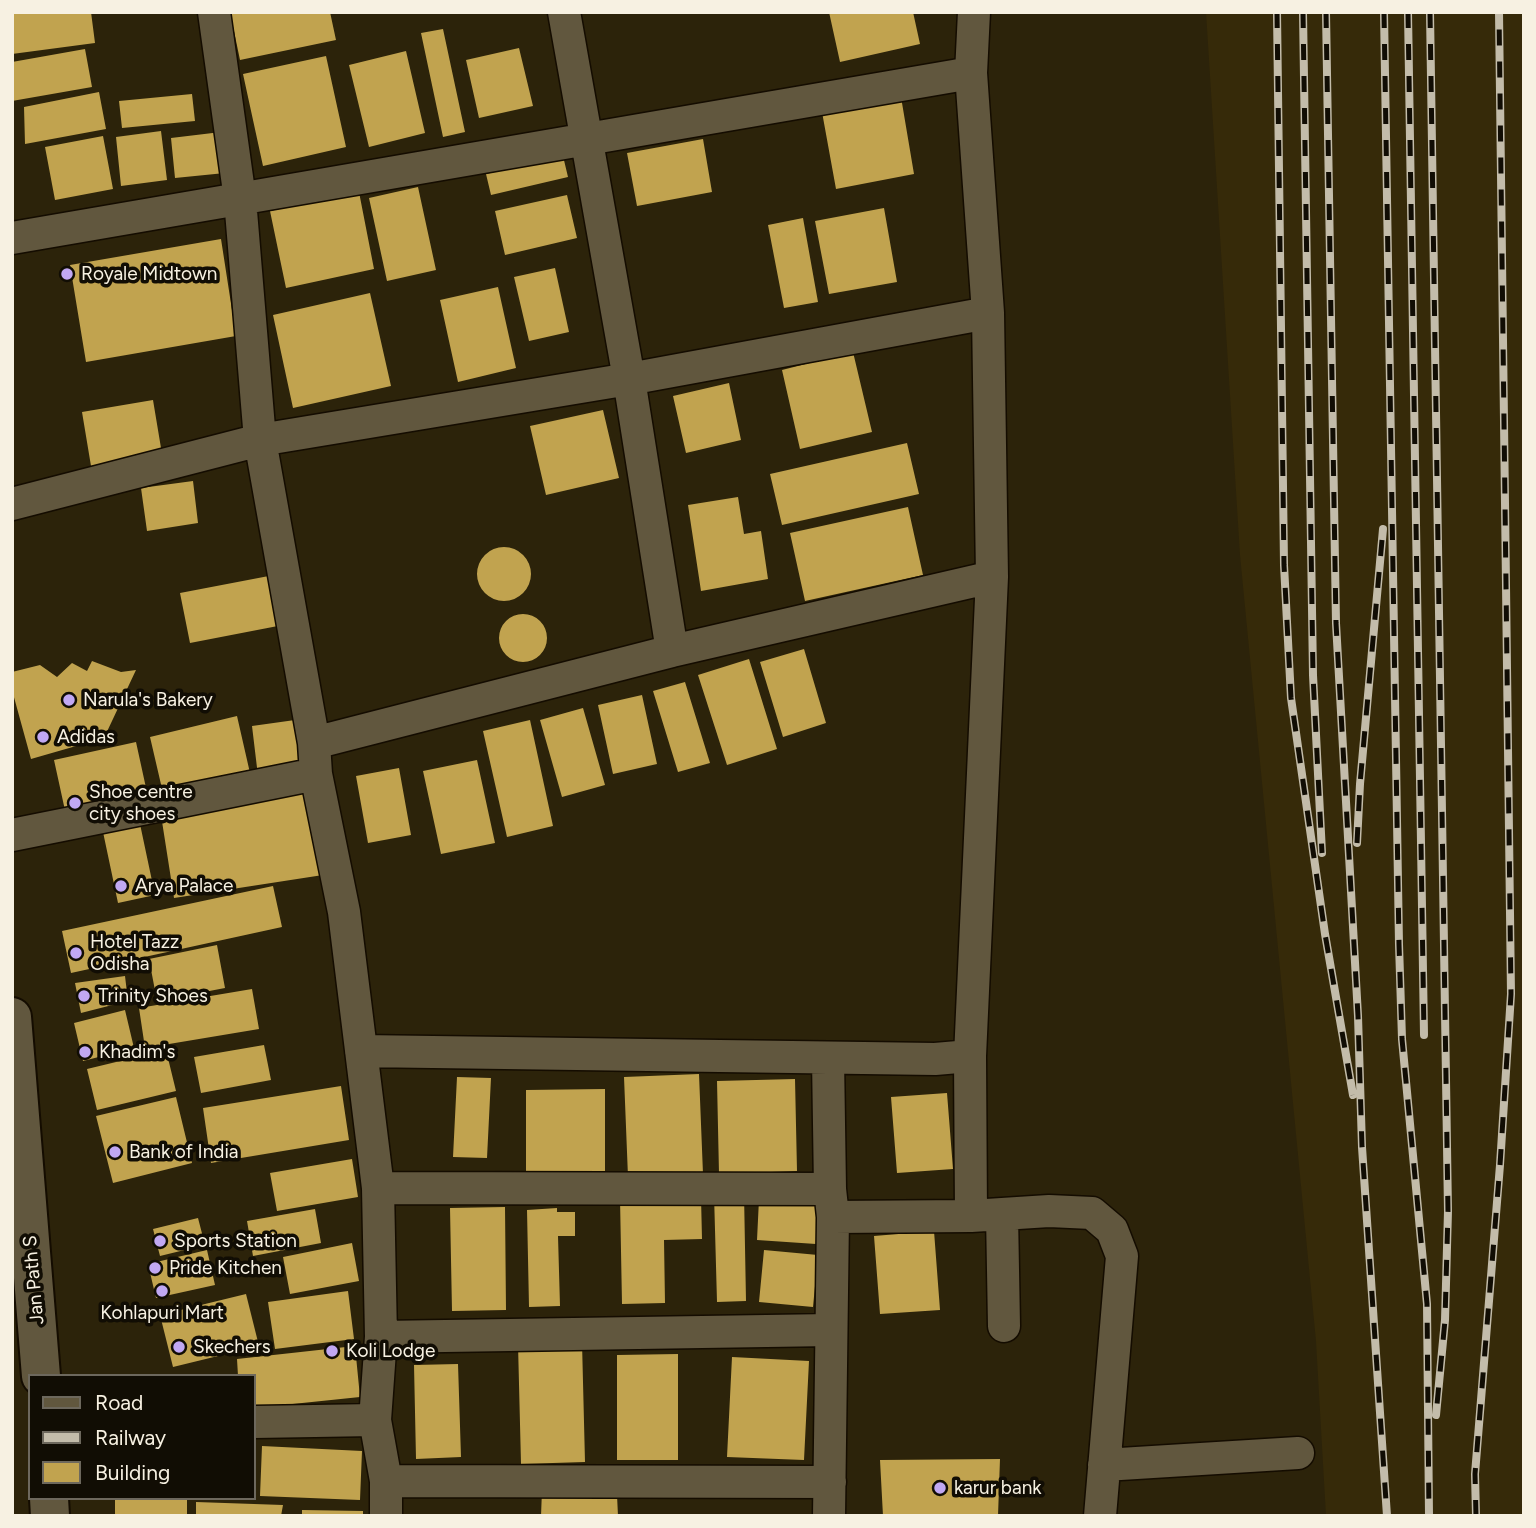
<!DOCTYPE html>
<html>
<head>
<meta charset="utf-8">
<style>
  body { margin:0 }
  #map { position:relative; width:1536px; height:1528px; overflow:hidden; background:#2c230a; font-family:Figtree,sans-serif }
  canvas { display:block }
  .frame { position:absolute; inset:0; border:14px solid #f7f1e2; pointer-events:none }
  .legend { position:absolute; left:28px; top:1374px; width:228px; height:126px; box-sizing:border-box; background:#110d04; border:2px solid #6d685d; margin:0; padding:9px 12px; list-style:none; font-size:21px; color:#f7f1e2 }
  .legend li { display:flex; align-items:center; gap:14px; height:35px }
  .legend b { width:35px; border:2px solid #6d685d }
</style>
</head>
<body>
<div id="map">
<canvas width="1536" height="1528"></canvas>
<div class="frame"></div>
<ul class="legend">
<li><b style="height:9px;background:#61573e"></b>Road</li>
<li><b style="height:9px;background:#c3bcaa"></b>Railway</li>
<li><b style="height:19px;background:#c1a34f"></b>Building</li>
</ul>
</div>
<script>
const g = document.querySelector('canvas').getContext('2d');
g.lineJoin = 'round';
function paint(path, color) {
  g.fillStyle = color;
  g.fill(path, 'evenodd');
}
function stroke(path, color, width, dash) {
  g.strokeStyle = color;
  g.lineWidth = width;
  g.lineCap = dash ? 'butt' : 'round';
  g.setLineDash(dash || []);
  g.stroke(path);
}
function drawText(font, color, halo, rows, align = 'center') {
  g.font = font + ' Figtree,sans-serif';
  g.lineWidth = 7;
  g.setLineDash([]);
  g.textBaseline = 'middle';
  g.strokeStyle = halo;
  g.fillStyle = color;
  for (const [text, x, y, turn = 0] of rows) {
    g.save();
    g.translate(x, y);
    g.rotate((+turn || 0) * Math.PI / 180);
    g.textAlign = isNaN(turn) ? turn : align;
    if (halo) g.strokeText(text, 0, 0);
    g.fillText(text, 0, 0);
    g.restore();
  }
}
paint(new Path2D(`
  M1206,12H1524V1516H1326L1316,1341L1240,555Z`), '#362a09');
paint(new Path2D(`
  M12,12H91L95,43L12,54Z
  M230,12H330L336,40L240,60Z
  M829,12H913L920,44L840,62Z
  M443,29L465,132L443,137L421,33Z
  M519,48L533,106L479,118L466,60Z
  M85,49L92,87L12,101V62Z
  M406,51L425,133L369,147L349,65Z
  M326,56L346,147L263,166L243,74Z
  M99,92L106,129L25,144L24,107Z
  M192,94L195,121L122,128L119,101Z
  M901,97L914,174L836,189L822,112Z
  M161,131L167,180L121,186L116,137Z
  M221,132L225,173L175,178L171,138Z
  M103,136L113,189L55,200L45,147Z
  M703,139L712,192L637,206L627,153Z
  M563,156L568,177L491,195L486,174Z
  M418,187L436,270L387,281L369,198Z
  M359,192L374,269L286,288L270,211Z
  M567,195L577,238L505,255L495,211Z
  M884,208L897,282L829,294L815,221Z
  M803,218L818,302L784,308L768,225Z
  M221,239L236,336L86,362L70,265Z
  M555,268L569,332L529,341L514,277Z
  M498,287L516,368L458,382L440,300Z
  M370,293L391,386L293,408L273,315Z
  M853,352L872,432L800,449L782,370Z
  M729,383L741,440L686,453L673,396Z
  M153,400L162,454L91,466L82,412Z
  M603,410L619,478L546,495L530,426Z
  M907,443L919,494L782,525L770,474Z
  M193,481L198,523L147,531L141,488Z
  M738,497L744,534L761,531L768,579L701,591L688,505Z
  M908,507L923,575L805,601L790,533Z
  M477 574a27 27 0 1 1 54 0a27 27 0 1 1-54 0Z
  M274,575L283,625L190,643L180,593Z
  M499 638a24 24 0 1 1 48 0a24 24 0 1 1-48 0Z
  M804,649L826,723L783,737L760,662Z
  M749,659L777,749L727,765L698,675Z
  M92,661L121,672L136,670L104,738L31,759L12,690V672L40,665L57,677L72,663L87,671Z
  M685,682L710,763L678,772L653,691Z
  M642,695L657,764L613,774L598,705Z
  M583,708L605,785L562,797L540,720Z
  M237,716L250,773L163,793L150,737Z
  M295,720L302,770L258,776L252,726Z
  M530,720L553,826L507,837L483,731Z
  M136,742L148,797L66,815L54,760Z
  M477,760L495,843L441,854L423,771Z
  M399,768L411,835L368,843L356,776Z
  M310,791L323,875L174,898L161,815Z
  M140,824L155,895L118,903L103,832Z
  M273,886L282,927L71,973L62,931Z
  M217,945L225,988L157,1001L149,959Z
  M125,976L128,1001L81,1013L75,983Z
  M252,989L259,1029L145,1048L139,1008Z
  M125,1010L134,1048L83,1061L74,1023Z
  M264,1045L271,1080L201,1093L194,1057Z
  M166,1050L176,1091L97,1110L87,1069Z
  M699,1074L703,1174L628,1177L624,1077Z
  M457,1077L491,1078L487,1158L453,1157Z
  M795,1079L797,1171L719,1174L717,1081Z
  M341,1086L349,1140L211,1163L203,1108Z
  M605,1089V1178H526V1090Z
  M947,1093L953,1169L897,1173L891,1097Z
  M176,1097L192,1163L113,1183L96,1116Z
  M352,1159L358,1197L277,1211L270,1173Z
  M744,1193L746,1301L717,1302L714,1194Z
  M701,1197L702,1239L664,1240L665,1303L622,1304L620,1198Z
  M759,1199L819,1203L816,1244L757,1240Z
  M505,1207L506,1310L452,1311L450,1208Z
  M557,1208V1212H575V1236H558L560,1306L529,1307L527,1210Z
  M315,1209L321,1243L253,1256L247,1221Z
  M198,1218L205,1245L160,1256L153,1229Z
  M934,1231L940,1310L880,1314L874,1236Z
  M352,1243L359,1281L290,1294L283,1257Z
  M207,1250L215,1285L156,1298L148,1264Z
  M764,1250L818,1255L813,1307L759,1302Z
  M348,1291L354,1339L275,1349L268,1302Z
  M246,1294L259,1346L173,1367L160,1315Z
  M582,1342L585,1462L521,1464L518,1344Z
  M355,1346L360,1397L254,1408V1376H238L237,1359Z
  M678,1354V1460H617V1355Z
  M732,1357L809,1361L804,1460L727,1457Z
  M458,1364L461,1457L416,1459L414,1365Z
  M262,1446L362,1451L360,1500L260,1496Z
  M1000,1459L998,1516H883L880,1460Z
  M542,1490L617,1495L618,1516H541Z
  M115,1498H187V1516H115Z
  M196,1502L283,1505L281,1516H196Z
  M302,1510L363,1511V1516H302Z`), '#c1a34f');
const street = new Path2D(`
  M214,12L240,199L260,440L314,743L316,774L344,912L378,1188L381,1337L375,1420L386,1481V1516
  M564,12L629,379L672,651
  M12,238L971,73
  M12,504L260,440L629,379L988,313
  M314,743L672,651L992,577
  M12,835L316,774
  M361,1051L935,1059L970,1056
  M828,1058L830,1189
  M378,1188L830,1189L833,1217
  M1002,1214L1004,1326
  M971,1216L970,1056L992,577L988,313L971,73L974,12
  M381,1337L831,1330
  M254,1422L375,1420
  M1104,1465L1298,1453
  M386,1481L830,1482
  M829,1516L833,1217L971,1216L1049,1211L1092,1213L1112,1230L1122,1256L1100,1516`);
const secondary = new Path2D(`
  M12,1017L41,1376
  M49,1498L50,1516`);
stroke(street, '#140c00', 35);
stroke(secondary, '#140c00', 42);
stroke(street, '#61573e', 32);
stroke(secondary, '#61573e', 38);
const rail = new Path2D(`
  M1277,12L1284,565L1291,698L1325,934L1353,1095
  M1303,12L1313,675L1322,853
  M1326,12L1336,623L1358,1016L1362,1147L1387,1516
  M1384,12L1399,944L1402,1039L1427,1304L1429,1516
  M1408,12L1424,1035
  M1430,12L1448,1211L1445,1320L1436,1415
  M1357,843L1360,784L1383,529
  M1476,1516L1475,1474L1500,1165L1511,994L1499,12`);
stroke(rail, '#c3bcaa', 8);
stroke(rail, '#110d04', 5, [16]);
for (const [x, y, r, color] of [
  [67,274,7,"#c1a8f3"],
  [69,700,7,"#c1a8f3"],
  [43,737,7,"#c1a8f3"],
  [75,803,7,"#c1a8f3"],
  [121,886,7,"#c1a8f3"],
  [76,953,7,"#c1a8f3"],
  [84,996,7,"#c1a8f3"],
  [85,1052,7,"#c1a8f3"],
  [115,1152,7,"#c1a8f3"],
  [160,1241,7,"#c1a8f3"],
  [155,1268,7,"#c1a8f3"],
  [162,1291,7,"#c1a8f3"],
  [179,1347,7,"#c1a8f3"],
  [332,1351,7,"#c1a8f3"],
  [940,1488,7,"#c1a8f3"]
]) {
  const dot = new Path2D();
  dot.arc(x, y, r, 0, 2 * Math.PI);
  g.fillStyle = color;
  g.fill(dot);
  stroke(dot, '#110d04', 2.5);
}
drawText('19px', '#f7f1e2', '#110d04', [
  ["Royale Midtown",81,274],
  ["Narula's Bakery",83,700],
  ["Adidas",57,737],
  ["Shoe centre",89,792],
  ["city shoes",89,814],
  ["Arya Palace",135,886],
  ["Hotel Tazz",90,942],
  ["Odisha",90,964],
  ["Trinity Shoes",98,996],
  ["Khadim's",99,1052],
  ["Bank of India",129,1152],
  ["Sports Station",174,1241],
  ["Pride Kitchen",169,1268],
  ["Kohlapuri Mart",162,1313,"center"],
  ["Skechers",193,1347],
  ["Koli Lodge",346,1351],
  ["karur bank",954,1488]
], 'left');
drawText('19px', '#f7f1e2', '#110d04', [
  ["Jan Path S",34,1280,-95]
]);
</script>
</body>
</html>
